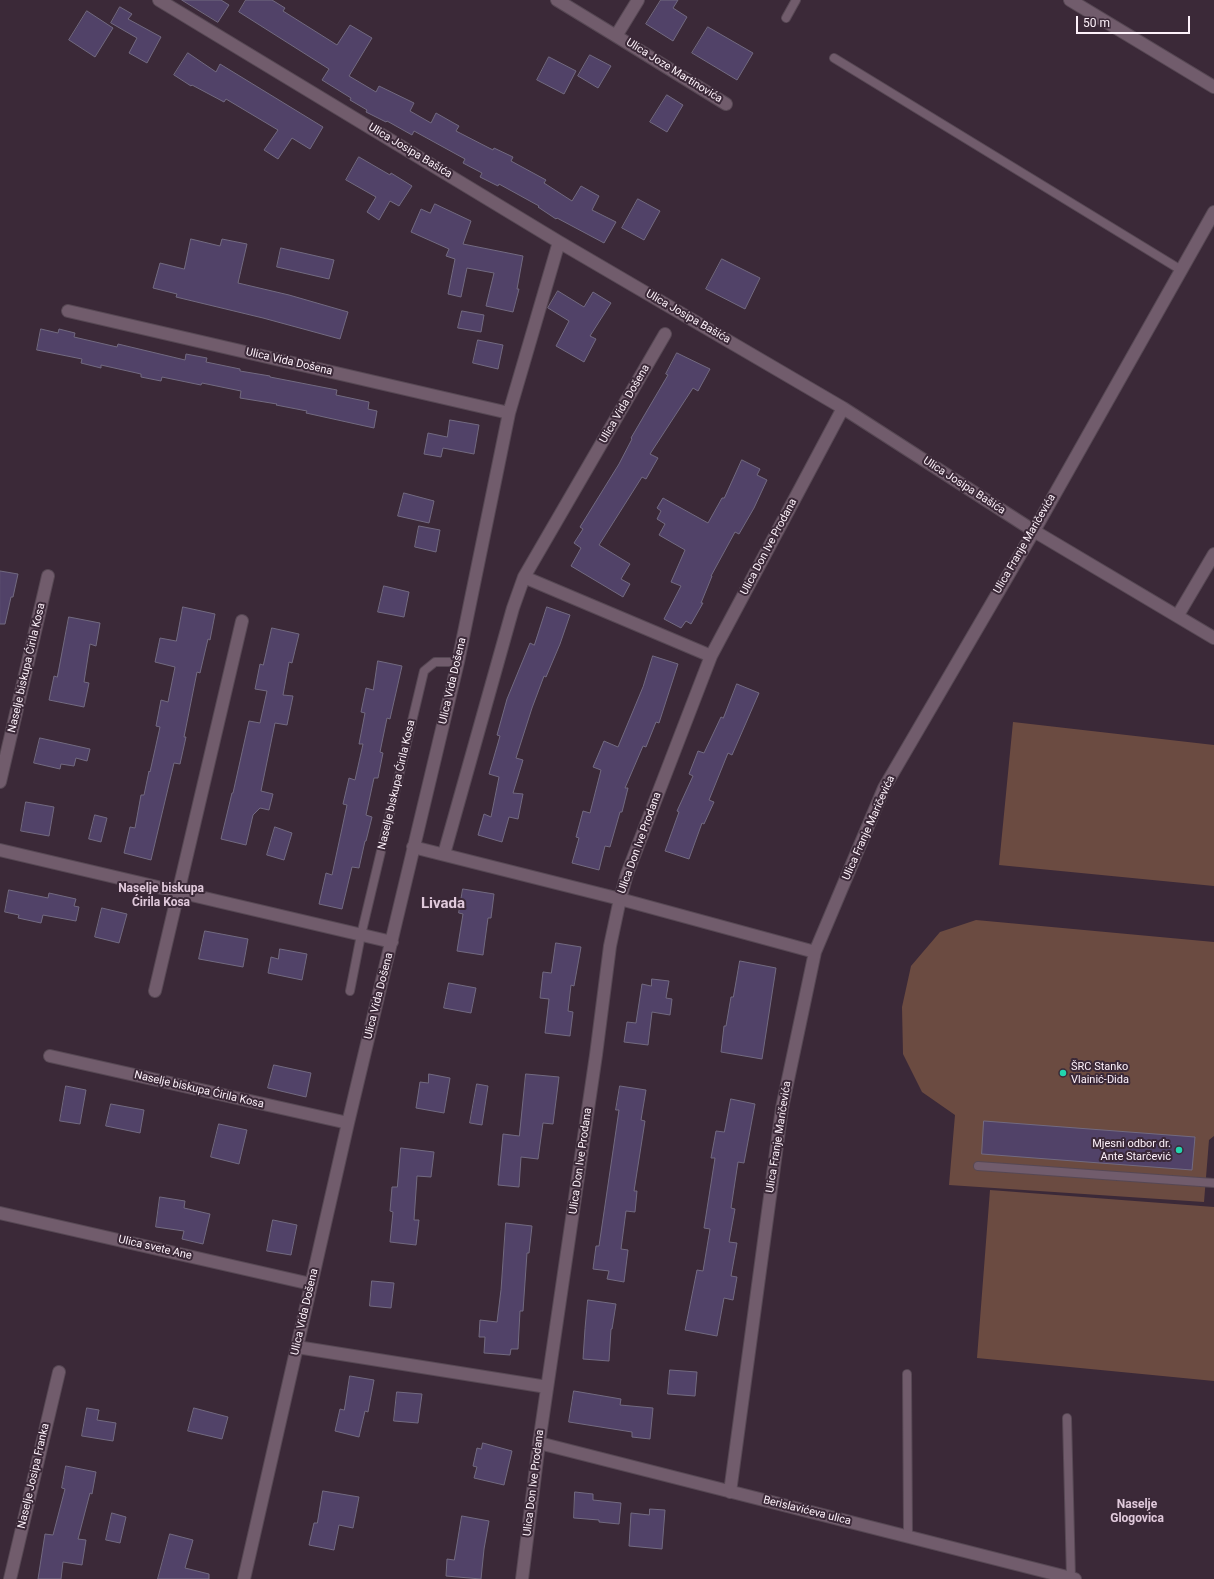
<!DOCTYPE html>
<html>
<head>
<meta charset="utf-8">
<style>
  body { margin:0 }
  #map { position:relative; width:1214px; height:1579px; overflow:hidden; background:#3b2938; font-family:Roboto,sans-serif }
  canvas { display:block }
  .scale { position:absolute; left:1076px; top:16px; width:114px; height:18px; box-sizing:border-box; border:2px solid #fdf1fa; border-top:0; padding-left:5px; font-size:12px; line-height:14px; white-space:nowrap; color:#fdf1fa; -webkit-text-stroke:3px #3b2938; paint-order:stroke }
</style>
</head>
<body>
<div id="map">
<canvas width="1214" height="1579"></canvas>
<div class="scale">50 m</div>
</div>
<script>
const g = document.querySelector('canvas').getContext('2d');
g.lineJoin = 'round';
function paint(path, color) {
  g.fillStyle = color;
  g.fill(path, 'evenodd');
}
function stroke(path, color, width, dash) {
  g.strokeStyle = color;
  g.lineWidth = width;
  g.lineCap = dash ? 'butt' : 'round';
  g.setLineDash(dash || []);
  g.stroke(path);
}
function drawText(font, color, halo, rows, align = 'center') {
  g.font = font + ' Roboto,sans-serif';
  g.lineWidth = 4;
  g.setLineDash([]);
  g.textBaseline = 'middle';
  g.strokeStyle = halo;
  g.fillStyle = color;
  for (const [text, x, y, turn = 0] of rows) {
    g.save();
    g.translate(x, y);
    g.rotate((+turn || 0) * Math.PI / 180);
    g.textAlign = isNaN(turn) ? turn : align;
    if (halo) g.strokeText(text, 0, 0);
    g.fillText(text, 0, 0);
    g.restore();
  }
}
paint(new Path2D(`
  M1013,722L1214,745V886L999,865Z
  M976,920L1214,942V1136L1209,1140L1204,1202L949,1185L955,1115L922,1092L903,1054L902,1007L911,966L940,932Z
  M990,1190L1214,1207V1381L977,1358Z`), '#6b4b41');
const building = new Path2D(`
  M182,0H221L229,5L218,22Z
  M246,0H272L285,8L283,11L337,45L350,25L372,38L349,76L376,92L379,86L414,103L410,111L431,123L436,113L459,126L456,131L493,150L494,148L513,157L511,161L546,180L544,183L572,201L581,186L599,196L592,210L616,222L604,243L557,218L556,219L538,207L539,206L499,184L498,186L480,177L482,173L463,163L465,159L414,131L412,135L387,121L386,122L366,112L367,110L350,100L351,98L322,80L329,69L239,12Z
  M661,0H678L673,8L687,17L673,41L646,24Z
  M120,7L132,14L128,19L161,37L147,63L129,53L137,38L111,23Z
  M87,11L113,28L95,57L69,40Z
  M708,27L753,53L737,80L692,53Z
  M188,53L216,72L220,64L323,127L310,149L292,138L278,159L264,150L278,130L226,99L224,102L192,85L191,86L174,75Z
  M590,55L611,66L598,88L578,76Z
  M549,57L576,71L564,94L537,80Z
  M667,95L683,105L667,132L650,122Z
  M359,157L390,175L391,173L412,186L399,206L390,201L379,220L367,212L376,197L346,180Z
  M638,199L660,211L644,240L622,228Z
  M435,204L471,221L463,244L523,256L517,289H519L513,312L486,306L494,273L467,268L461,297L448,294L455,259L446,256L449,249L411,232L421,209L430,213Z
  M191,239L220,246L222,239L247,244L238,283L289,295L348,312L340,339L263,318L176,297L177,294L153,288L160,263L184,269Z
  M281,248L334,260L329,279L277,267Z
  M722,259L760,278L745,309L706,289Z
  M558,291L584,307L593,292L611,303L590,336L596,339L584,362L556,346L569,321L548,308Z
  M462,311L484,315L481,332L458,328Z
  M41,329L58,333L59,329L75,333L74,337L117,347L118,344L185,360L186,354L207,358L206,362L240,369V371L270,376V377L337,390L336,395L369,402L368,409L377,411L374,428L306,413L307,411L276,405L277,404L240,398L241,391L202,383L201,385L162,377L161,381L141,377V374L101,365V368L81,363L82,359L37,350Z
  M478,340L503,345L498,369L473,363Z
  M677,353L710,369L698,391L693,388L650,454L658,458L646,479L642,477L599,545L630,564L621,579L630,584L623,597L571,566L581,548L574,543L583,529L580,527L619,464L632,439L631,438L668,375L666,374Z
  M450,420L479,425L474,454L443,448L441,457L424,454L428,433L447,437Z
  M742,460L760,469L757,475L767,480L754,508L739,534L735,532L711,576H712L701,603H703L691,624L686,621L681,628L664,619L681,586L671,582L685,550L659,535L665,524L657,519L661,511L657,508L663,498L708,523L722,498H724Z
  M404,493L434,501L429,523L398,516Z
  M419,526L440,530L436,552L415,547Z
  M0,571L18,574L13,597H11L5,624H0Z
  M384,586L409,592L404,617L378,612Z
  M183,607L215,614L210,640L208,639L200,673L197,672L184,737H186L180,764L174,763L151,860L124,853L130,827L135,828L141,795H144L149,771L150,772L160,727L156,726L161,700L168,702L175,667L155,662L160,638L176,641Z
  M547,607L570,615L560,644L546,677L544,676L532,708L516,758L523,760L513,793L523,794L518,819L509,817L502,842L478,835L484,814L491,817L499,777L489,774L500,736L497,735L507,699L530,643L534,645Z
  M69,617L100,623L96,646L90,644L84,682L89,683L84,707L49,700L54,676L57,677Z
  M272,628L299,634L292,663L289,662L283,695L293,696L287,725L275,723L261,791L273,794L269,810L260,808L253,815L246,845L221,839L232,793H233L249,721L260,723L267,691L255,689L260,664L263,665Z
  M653,656L678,664L659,723L656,722L646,747L643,746L625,788H628L622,812H620L610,847L605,846L599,870L572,863L579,838L576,837L583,811L590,813L601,770L593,767L604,741L618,747L643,687Z
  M378,661L402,666L390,719L387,718L380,752L383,753L378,778H374L366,815L372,817L366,841H365L359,868L352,867L342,909L319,904L326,873L332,875L347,805L343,804L349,778L355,780L363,744H359L365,713L361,712L366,688L373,690Z
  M737,684L759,693L732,755L728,753L709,800L714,802L704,824L702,823L689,859L665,851L679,812L677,811L693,776L689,774L698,751L704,753L721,717L723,718Z
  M40,738L90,749L87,761L76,758L74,766L61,764L60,769L34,763Z
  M26,802L54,807L49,836L21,831Z
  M95,815L107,818L101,842L89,839Z
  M275,827L292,833L284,860L267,855Z
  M463,889L494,894L491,918H488L483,955L457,951L463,914L459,913Z
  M9,890L48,898L49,893L76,899L74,906L79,907L76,921L43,915L41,923L18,918L19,915L5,912Z
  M102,908L127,914L119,943L95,937Z
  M205,931L248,939L243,967L199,959Z
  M556,943L581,947L574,986L571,985L568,1011L573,1012L570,1036L545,1033L549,999L540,998L543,972L551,973Z
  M280,949L307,954L302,980L268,973L271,957L278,959Z
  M740,961L776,968L762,1059L721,1052L724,1026H726L731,997H733Z
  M652,979L669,981L666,998L672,999L670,1015L652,1012L648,1045L624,1042L627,1022L636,1023L642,984L651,986Z
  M449,983L476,988L471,1013L444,1008Z
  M274,1065L311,1073L306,1097L268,1088Z
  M429,1074L450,1078L444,1113L416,1108L420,1082L428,1083Z
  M526,1074L559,1077L553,1124L543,1123L538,1159L521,1157L519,1187L498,1185L503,1134L519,1136Z
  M477,1084L488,1086L482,1125L470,1123Z
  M66,1086L86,1090L80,1124L60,1121Z
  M620,1086L646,1090L641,1120L645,1121L634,1191H637L635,1212L626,1211L621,1249L628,1250L624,1282L607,1279L609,1271L593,1269L596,1246H599L619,1110H616Z
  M731,1099L755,1104L744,1163L738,1162L731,1208L735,1209L729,1242L737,1243L731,1276L737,1277L733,1300L724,1298L717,1336L685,1330L697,1270L703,1271L710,1229L704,1228L715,1158H711L716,1131L724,1132Z
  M111,1104L144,1110L140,1133L106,1126Z
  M984,1121L1195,1137L1192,1170L982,1154Z
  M219,1124L247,1130L239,1164L211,1157Z
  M401,1148L434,1152L431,1177L417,1176L414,1220H419L416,1245L390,1242L393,1212L390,1211L392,1187H397Z
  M160,1197L185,1201L184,1208L210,1214L203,1244L182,1239L184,1231L156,1227Z
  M273,1220L297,1225L291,1255L267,1251Z
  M506,1223L532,1226L529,1253H527L523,1311H520L518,1349H511L510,1355L484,1353L485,1337H479L480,1320L497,1322L501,1290Z
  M372,1281L394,1283L391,1308L370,1306Z
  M588,1300L616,1304L612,1329H611L609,1361L583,1359L585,1329Z
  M670,1370L697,1372L695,1396L668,1394Z
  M350,1376L374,1380L368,1412L365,1411L359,1437L335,1431L340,1409L344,1410Z
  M574,1391L621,1399L620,1405L653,1408L650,1439L632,1437V1432L569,1422Z
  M397,1392L422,1394L418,1423L394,1421Z
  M87,1408L99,1410L97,1420L116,1423L113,1441L82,1436Z
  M194,1408L228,1417L222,1439L188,1431Z
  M483,1443L512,1451L504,1485L474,1478L477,1467L473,1466L477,1448L481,1449Z
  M66,1466L96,1472L92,1494L90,1493L78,1539L86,1540L82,1565L63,1562L61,1579H38L45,1534L53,1535L65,1489L62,1488Z
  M323,1491L359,1497L353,1528L339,1525L334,1550L309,1545L314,1523H317Z
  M575,1492L593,1494V1500L621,1503L619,1524L599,1522V1520L574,1518Z
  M650,1509L665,1510L662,1549L629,1546L631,1513L649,1515Z
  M112,1513L126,1517L120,1543L106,1540Z
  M462,1516L489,1521L484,1549L481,1579L446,1576L447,1559L454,1560Z
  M170,1534L193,1540L185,1568L209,1574V1579H158Z`);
paint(building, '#514268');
stroke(building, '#726a80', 1);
const service = new Path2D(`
  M786,18L796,0
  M834,58L1181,270
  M350,991L361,935L424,671L435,662H458
  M978,1166L1214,1183
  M907,1374L908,1537
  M1067,1418L1071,1578`);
const minor = new Path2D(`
  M159,0L559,242L843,408L1034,531L1214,638
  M557,0L616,36
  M638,0L616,36L726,104
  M1070,0L1214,87
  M68,311L509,413
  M524,577L711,656
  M1178,615L1214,554
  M0,782L48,576
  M413,847L620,899L815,952
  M0,850L392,942
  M444,854L513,608L524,577L665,334
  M155,991L242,621
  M50,1056L348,1123
  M0,1213L311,1284
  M297,1347L547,1387
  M539,1443L1075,1579
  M730,1492L782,1108L815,952L884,788L1034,531L1214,212
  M10,1579L59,1372
  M244,1579L348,1123L458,662L509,413L559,242
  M522,1579L539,1443L596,1055L610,946L620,899L627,874L711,656L843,408`);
stroke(service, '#574854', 10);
stroke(minor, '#574854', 14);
stroke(service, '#715c6c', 8);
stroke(minor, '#715c6c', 12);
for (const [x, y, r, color] of [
  [1063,1073,4,"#22d5af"],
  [1179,1150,4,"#22d5af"]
]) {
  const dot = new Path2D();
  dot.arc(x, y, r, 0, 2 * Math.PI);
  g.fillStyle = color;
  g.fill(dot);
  stroke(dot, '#3b2938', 1.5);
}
drawText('11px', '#fdf1fa', '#3b2938', [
  ["Ulica Joze Martinovića",674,71,32],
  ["Ulica Josipa Bašića",410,151,31],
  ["Ulica Josipa Bašića",688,317,30],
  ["Ulica Vida Došena",289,362,13],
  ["Ulica Vida Došena",625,404,-60],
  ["Ulica Josipa Bašića",964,486,33],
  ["Ulica Franje Maričevića",1025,544,-60],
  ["Ulica Don Ive Prodana",769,547,-62],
  ["Naselje biskupa Ćirila Kosa",27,668,-77],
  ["Ulica Vida Došena",453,681,-77],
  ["Naselje biskupa Ćirila Kosa",397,785,-77],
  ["Ulica Franje Maričevića",869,828,-66],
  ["Ulica Don Ive Prodana",640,843,-70],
  ["Ulica Vida Došena",379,996,-76],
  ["Naselje biskupa Ćirila Kosa",199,1090,13],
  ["Ulica Franje Maričevića",779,1137,-81],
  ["Ulica Don Ive Prodana",581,1161,-82],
  ["Ulica svete Ane",155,1248,13],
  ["Ulica Vida Došena",305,1312,-77],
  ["Naselje Josipa Franka",34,1476,-77],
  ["Ulica Don Ive Prodana",534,1483,-83],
  ["Berislavićeva ulica",807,1511,14]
]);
drawText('11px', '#fdf1fa', '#3b2938', [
  ["ŠRC Stanko",1071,1067],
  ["Vlainić-Dida",1071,1080],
  ["Mjesni odbor dr.",1171,1144,"right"],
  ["Ante Starčević",1171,1157,"right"]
], 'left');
drawText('bold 12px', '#e0c9db', '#3b2938', [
  ["Naselje biskupa",161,889],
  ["Ćirila Kosa",161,903],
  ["Naselje",1137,1505],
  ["Glogovica",1137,1519]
]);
drawText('bold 15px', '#e0c9db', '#3b2938', [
  ["Livada",443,904]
]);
</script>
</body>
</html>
